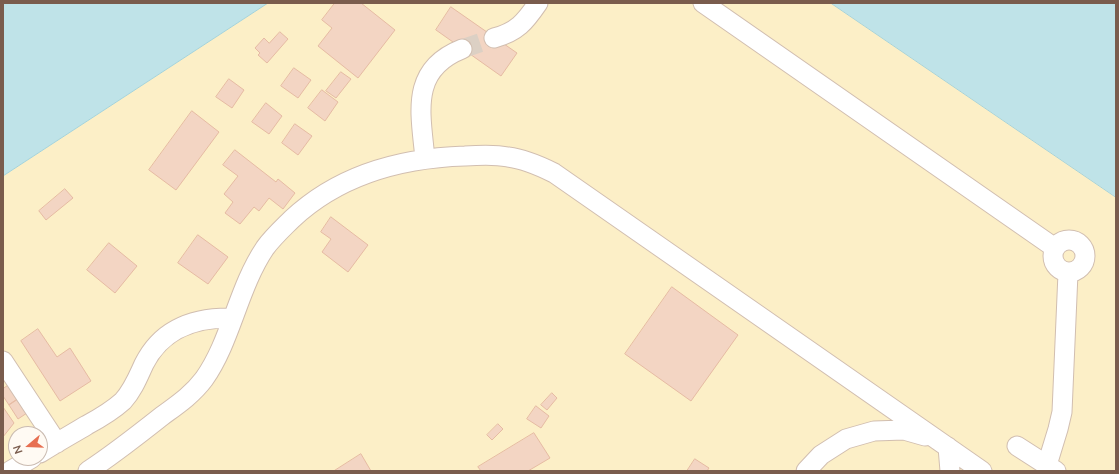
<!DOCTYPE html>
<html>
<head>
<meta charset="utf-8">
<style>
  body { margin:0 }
  #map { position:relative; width:1119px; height:474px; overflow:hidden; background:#fdf6ec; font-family:Mulish,sans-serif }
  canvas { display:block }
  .frame { position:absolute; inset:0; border:4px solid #7a5c4d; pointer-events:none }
  .north { position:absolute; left:8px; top:426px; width:40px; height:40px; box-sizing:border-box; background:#fffaf3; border:1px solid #cabbb1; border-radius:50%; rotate:251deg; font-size:11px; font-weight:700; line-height:16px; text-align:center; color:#7a5c4d }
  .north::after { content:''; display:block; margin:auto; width:14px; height:18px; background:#e76f51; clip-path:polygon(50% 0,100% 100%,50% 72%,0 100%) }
</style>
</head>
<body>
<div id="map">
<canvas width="1119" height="474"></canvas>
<div class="frame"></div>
<div class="north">N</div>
</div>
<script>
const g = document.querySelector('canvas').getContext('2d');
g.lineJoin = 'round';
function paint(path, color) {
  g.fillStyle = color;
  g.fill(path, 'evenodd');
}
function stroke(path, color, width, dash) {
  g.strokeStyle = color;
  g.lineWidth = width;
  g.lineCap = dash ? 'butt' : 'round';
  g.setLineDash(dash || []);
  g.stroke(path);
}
paint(new Path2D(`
  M268,3H831L1116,197V471H3V176ZM16,434H40V458H16Z`), '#fcefc7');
const water = new Path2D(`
  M3,3H268L3,176Z
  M831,3H1116V197Z`);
paint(water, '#bfe3e8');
stroke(water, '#a5d3da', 1);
const building = new Path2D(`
  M335,3H361L395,30L358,78L318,46L332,28L322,20Z
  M451,7L517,53L501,76L436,30Z
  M280,32L288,39L267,63L258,55L260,53L255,48L264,38L269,43Z
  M294,68L311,80L298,98L281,86Z
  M341,72L351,79L336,98L326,91Z
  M229,79L244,90L232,108L216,97Z
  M322,90L338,102L325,121L308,108Z
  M266,103L282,116L269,134L252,122Z
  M192,111L219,132L176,190L149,170Z
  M295,124L312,136L298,155L282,143Z
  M235,150L276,182L278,179L295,193L283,209L269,198L259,211L254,207L240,224L225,213L233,202L224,194L238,176L223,165Z
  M65,189L73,198L46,220L39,211Z
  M331,217L368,245L348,272L322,252L331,239L321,232Z
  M198,235L228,257L208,284L178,263Z
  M109,243L137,266L115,293L87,270Z
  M672,287L738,335L691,401L625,354Z
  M38,329L57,357L70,348L91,381L60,401L21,341Z
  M12,383L21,397L9,405L3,396V389Z
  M552,393L557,398L547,410L541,405Z
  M21,397L30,411L18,419L9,405Z
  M536,406L549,416L541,428L527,419Z
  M3,407L14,423L3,437Z
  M498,424L503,429L492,440L487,435Z
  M534,433L550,458L528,471H481L478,467Z
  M361,454L371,471H334Z
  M695,459L709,468L707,471H687Z`);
paint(building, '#f3d5c3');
stroke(building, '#e6bba3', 1);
stroke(new Path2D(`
  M462,49L494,38`), '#dcd0c4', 19, [19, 10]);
const minor = new Path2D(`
  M703,3L1055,248
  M494,38C517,32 525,22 538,3
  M425,159C421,114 409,70 462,49
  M1053 256a16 16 0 1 1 32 0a16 16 0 1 1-32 0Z
  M3,361L57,443
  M1017,446L1056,471
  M948,447L950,471
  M40,453C56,443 72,434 87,425C100,418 112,411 123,401C133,390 138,377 144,364C162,328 195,317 233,318
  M1047,465L1058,429L1062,412L1068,273
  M10,471L32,458
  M88,471C114,454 138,435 162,416C177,405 192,395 204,379C231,341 238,288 265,248C273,237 283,228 292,219C340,174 401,158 465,156C479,155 494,154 508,157C525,159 540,166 554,173L982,471
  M806,471L821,455L846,439L874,431L904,430L925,436`);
stroke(minor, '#d1beb0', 21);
stroke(minor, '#fff', 19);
</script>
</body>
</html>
